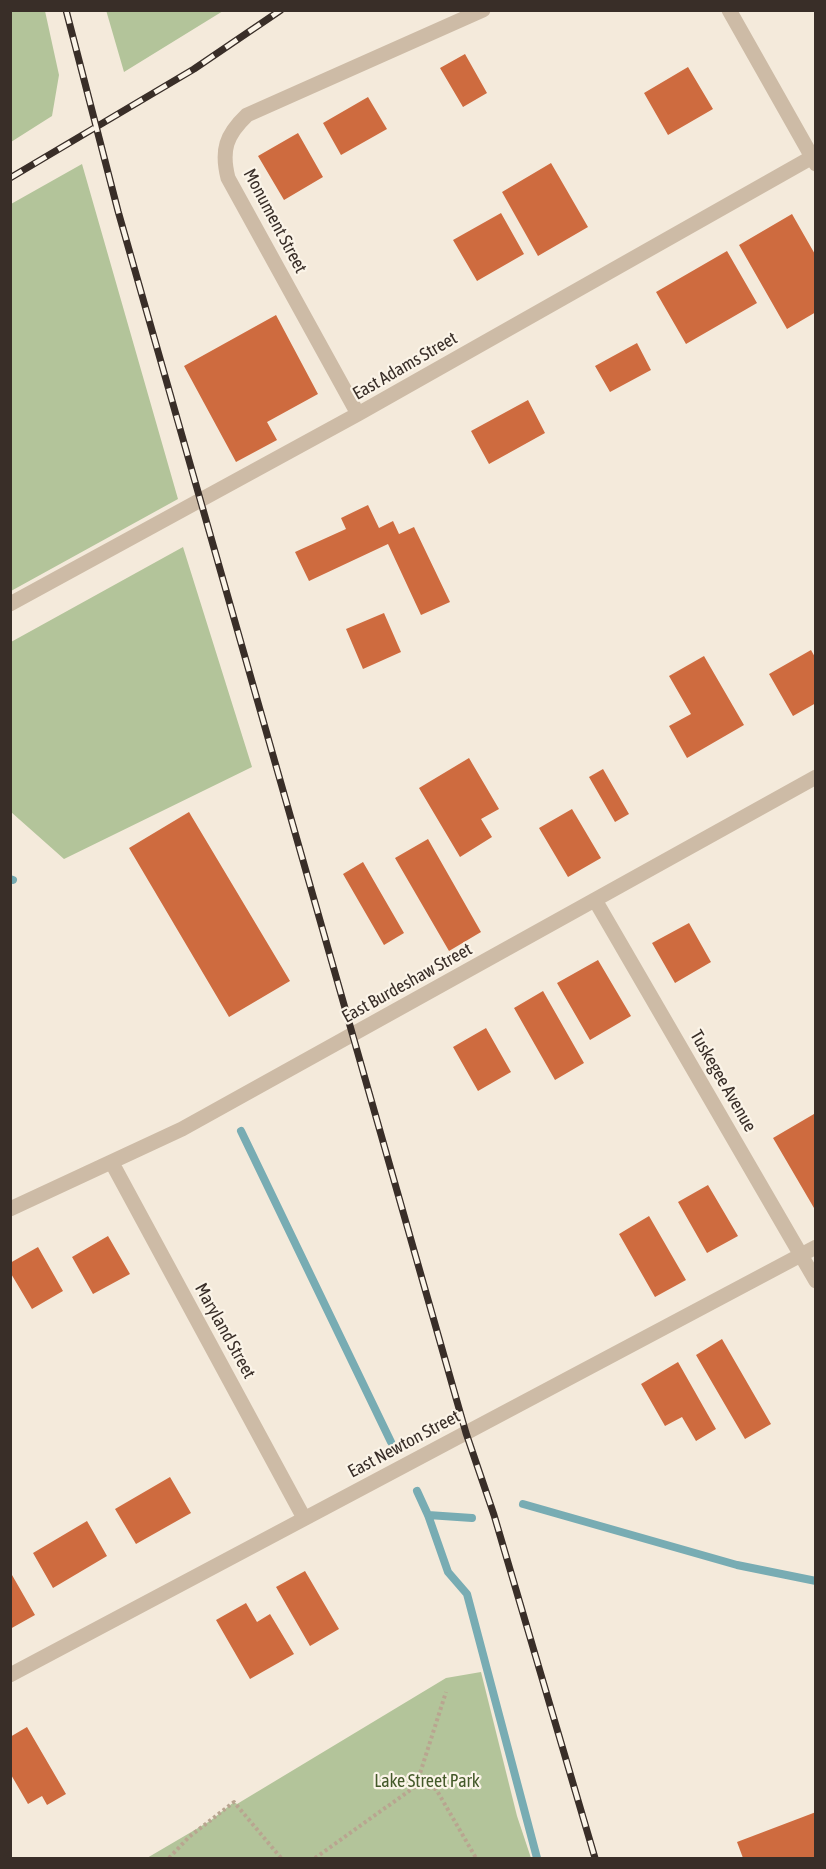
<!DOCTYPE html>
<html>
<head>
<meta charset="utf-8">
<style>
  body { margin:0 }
  #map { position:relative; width:826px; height:1869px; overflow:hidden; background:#f4eadb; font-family:"Asap Condensed",sans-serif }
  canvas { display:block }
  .frame { position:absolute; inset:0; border:12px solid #392e28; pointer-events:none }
</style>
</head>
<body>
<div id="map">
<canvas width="826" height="1869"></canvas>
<div class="frame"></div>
</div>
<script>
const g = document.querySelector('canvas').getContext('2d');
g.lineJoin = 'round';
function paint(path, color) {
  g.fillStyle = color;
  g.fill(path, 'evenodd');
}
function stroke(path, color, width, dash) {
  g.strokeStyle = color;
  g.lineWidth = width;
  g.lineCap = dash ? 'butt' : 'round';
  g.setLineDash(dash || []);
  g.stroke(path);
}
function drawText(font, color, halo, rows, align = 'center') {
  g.font = font + ' "Asap Condensed",sans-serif';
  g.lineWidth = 4.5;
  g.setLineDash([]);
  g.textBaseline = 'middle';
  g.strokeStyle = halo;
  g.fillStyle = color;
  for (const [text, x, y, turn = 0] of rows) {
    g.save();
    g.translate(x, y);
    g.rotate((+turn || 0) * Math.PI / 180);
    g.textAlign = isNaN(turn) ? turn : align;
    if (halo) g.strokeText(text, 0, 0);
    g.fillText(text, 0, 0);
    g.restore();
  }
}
paint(new Path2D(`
  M11,10L45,11L59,75L52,116L11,142Z
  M106,10H223V11L124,72Z
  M82,164L178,499L11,591V204Z
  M183,547L252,767L64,859L11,812V642Z
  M481,1672L517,1816L531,1858H147L210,1821L234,1802L237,1804L446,1678Z`), '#b3c49a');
stroke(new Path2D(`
  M10,879L13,880
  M241,1131L391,1442
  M417,1491L428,1515L448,1572L467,1594L537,1858
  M523,1504L737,1565L816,1581
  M428,1515L472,1518`), '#78acb3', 8);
paint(new Path2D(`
  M465,54L487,93L463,107L440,68Z
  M688,67L713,109L668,135L644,93Z
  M368,97L387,129L341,155L323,123Z
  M298,133L323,177L284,200L258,156Z
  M551,163L588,227L538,256L502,192Z
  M501,213L524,254L477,281L453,240Z
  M792,214L816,256V312L787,329L739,245Z
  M727,251L757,303L686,344L656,292Z
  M276,315L318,394L267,422L277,440L236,462L184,366Z
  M637,343L651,370L610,392L595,366Z
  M528,400L545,433L489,464L471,431Z
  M368,505L379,528L393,521L399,534L414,527L450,602L421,615L388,544L309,581L295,552L346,529L341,518Z
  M384,613L401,652L363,669L346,629Z
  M811,650L816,659V703L793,716L769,674Z
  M704,656L744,725L687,758L669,726L691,714L669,676Z
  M469,758L499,809L481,819L492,837L460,857L419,788Z
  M603,769L629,814L615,822L589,777Z
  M572,809L601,858L568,877L539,828Z
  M189,812L290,981L229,1017L129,848Z
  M428,839L481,932L449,951L395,858Z
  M363,862L404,933L384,945L343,874Z
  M689,923L711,962L675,983L652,943Z
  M598,960L631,1016L590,1040L557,983Z
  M543,991L584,1063L555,1080L514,1008Z
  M486,1028L511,1072L478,1091L453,1047Z
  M814,1114L816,1117V1207L814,1208L773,1138Z
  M708,1185L738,1236L707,1253L678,1202Z
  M649,1216L686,1280L655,1297L619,1234Z
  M108,1236L130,1274L93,1294L72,1257Z
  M38,1247L63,1291L32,1309L10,1272V1263Z
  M722,1339L771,1424L745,1439L696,1355Z
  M678,1362L716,1429L696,1441L682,1417L665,1426L641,1384Z
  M170,1477L191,1513L136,1544L115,1509Z
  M87,1521L107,1556L53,1588L33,1553Z
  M305,1571L339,1629L310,1646L276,1587Z
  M12,1575L35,1615L10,1629V1576Z
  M246,1603L257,1622L270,1614L294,1654L250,1679L216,1620Z
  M27,1727L66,1794L47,1805L42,1796L28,1804L10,1773V1737Z
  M816,1812V1858H743L737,1842Z`), '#ce6b3f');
stroke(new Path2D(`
  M416,1786L436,1789L476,1858
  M169,1858L189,1837L234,1802L281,1858
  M315,1858L416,1786L446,1692`), '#b9a590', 4, [3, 3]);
stroke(new Path2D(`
  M729,10L816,164
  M358,414L228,178C221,150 226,135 247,115L483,10
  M10,604L358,414L816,155
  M595,900L816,1281
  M112,1163L304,1518
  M10,1209L182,1129L816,777
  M10,1675L816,1247`), '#cdbba6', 15);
const rail = new Path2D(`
  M66,10L118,211L466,1433L494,1515L595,1858
  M10,178L194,69L281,10`);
stroke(rail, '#392e28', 7);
stroke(rail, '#fbf4e8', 4.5, [14]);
drawText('18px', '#392e28', '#fbf4e8', [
  ["Monument Street",275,221,62],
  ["East Adams Street",405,366,-30],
  ["East Burdeshaw Street",407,983,-29],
  ["Tuskegee Avenue",723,1081,60],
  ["Maryland Street",225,1331,61],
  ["East Newton Street",404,1444,-28]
]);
drawText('18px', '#44592a', '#fbf4e8', [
  ["Lake Street Park",427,1781]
]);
</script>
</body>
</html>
